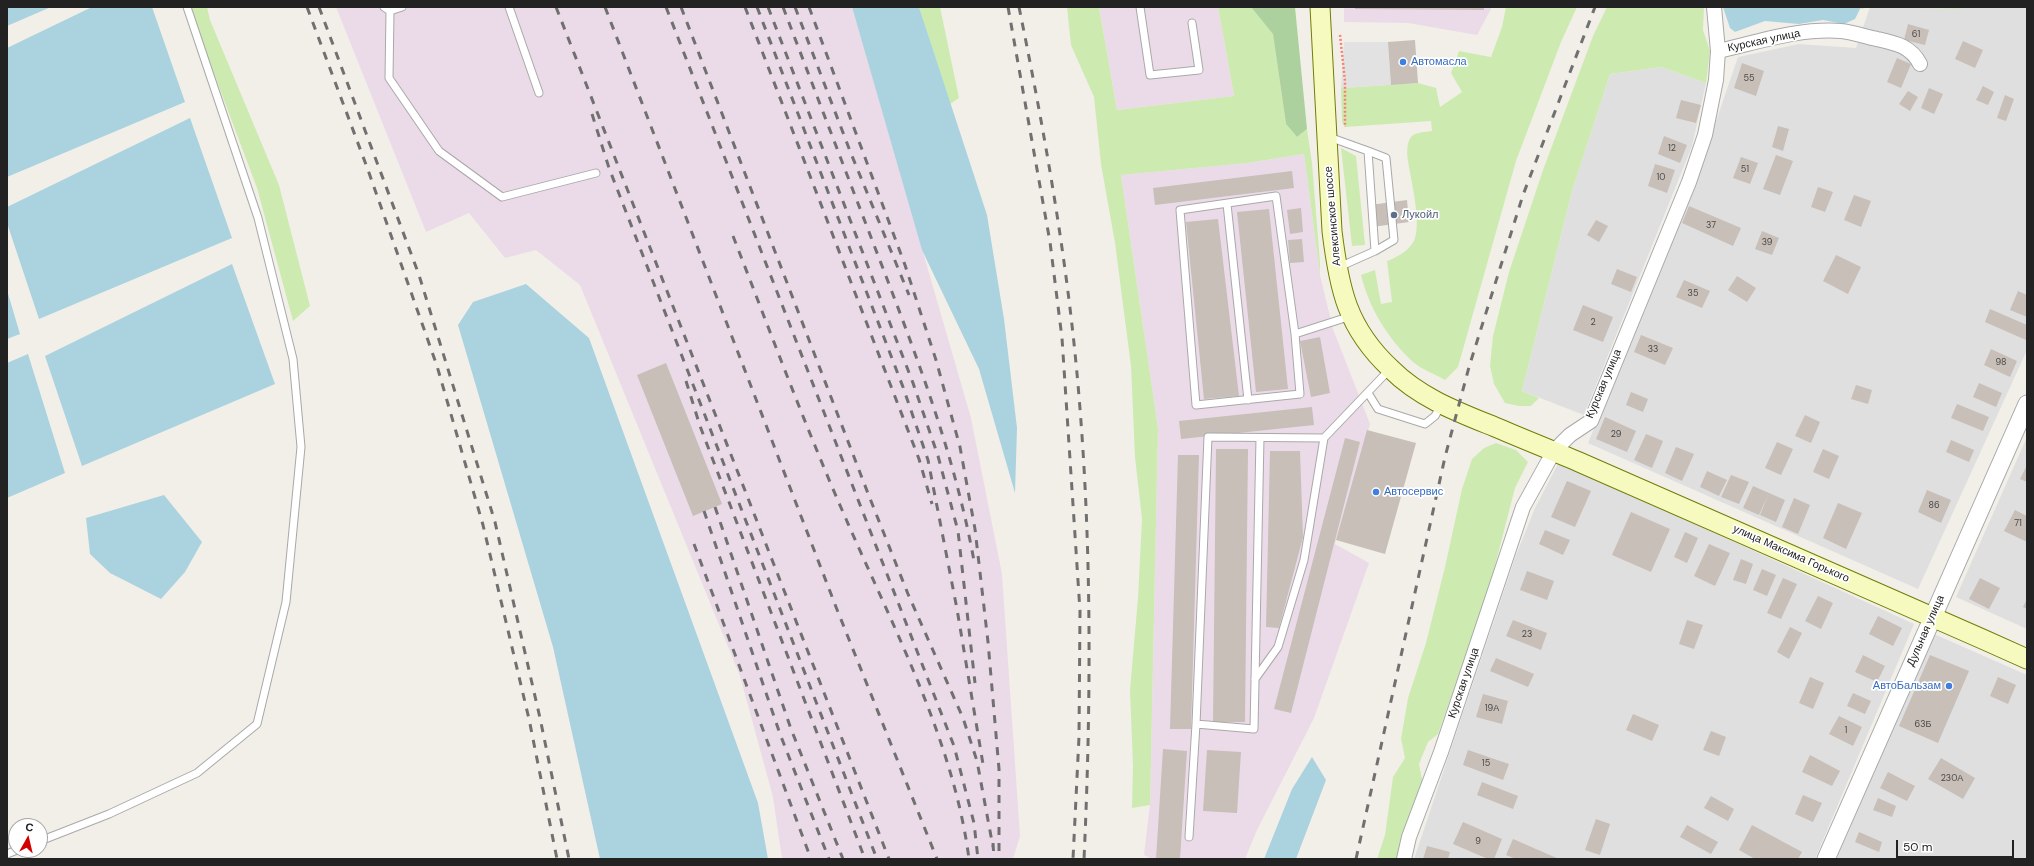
<!DOCTYPE html>
<html>
<head>
<meta charset="utf-8">
<style>
  body { margin:0 }
  #map { position:relative; width:2034px; height:866px; overflow:hidden; background:#f2efe9; font-family:"DM Sans",sans-serif }
  canvas { display:block }
  .frame { position:absolute; inset:0; border:8px solid #222; pointer-events:none }
  .north { position:absolute; left:8px; top:818px; width:40px; height:40px; box-sizing:border-box; background:#fff; border:1px solid #a7a7a7; border-radius:50%; rotate:8deg; font-size:11px; font-weight:700; line-height:16px; text-align:center; color:#222 }
  .north::after { content:''; display:block; margin:auto; width:14px; height:18px; background:#d40000; clip-path:polygon(50% 0,100% 100%,50% 72%,0 100%) }
  .scale { position:absolute; left:1896px; top:840px; width:118px; height:18px; box-sizing:border-box; border:2px solid #222; border-top:0; padding-left:5px; font-size:12px; line-height:14px; white-space:nowrap; color:#222; -webkit-text-stroke:3px #fff; paint-order:stroke }
</style>
</head>
<body>
<div id="map">
<canvas width="2034" height="866"></canvas>
<div class="frame"></div>
<div class="north">С</div>
<div class="scale">50 m</div>
</div>
<script>
const g = document.querySelector('canvas').getContext('2d');
g.lineJoin = 'round';
function paint(path, color) {
  g.fillStyle = color;
  g.fill(path, 'evenodd');
}
function stroke(path, color, width, dash) {
  g.strokeStyle = color;
  g.lineWidth = width;
  g.lineCap = dash ? 'butt' : 'round';
  g.setLineDash(dash || []);
  g.stroke(path);
}
function drawText(font, color, halo, rows, align = 'center') {
  g.font = font + ' "DM Sans",sans-serif';
  g.lineWidth = 3.5;
  g.setLineDash([]);
  g.textBaseline = 'middle';
  g.strokeStyle = halo;
  g.fillStyle = color;
  for (const [text, x, y, turn = 0] of rows) {
    g.save();
    g.translate(x, y);
    g.rotate((+turn || 0) * Math.PI / 180);
    g.textAlign = isNaN(turn) ? turn : align;
    if (halo) g.strokeText(text, 0, 0);
    g.fillText(text, 0, 0);
    g.restore();
  }
}
paint(new Path2D(`
  M1870,7L1960,9L1961,7H2027V350L1918,589L1588,443L1688,203L1738,57L1799,44L1856,48Z
  M1661,67L1706,83L1692,146L1584,415L1522,391L1572,191L1610,74Z
  M2027,437V629L1956,597Z
  M1559,462L1914,624L1815,859H1414L1516,555L1535,508Z
  M1934,634L2027,675V859H1835Z`), '#e0dfdf');
paint(new Path2D(`
  M336,7H852L971,418L1002,574L1020,836L1013,859H782L773,797L740,676L580,285L536,250L505,258L469,213L426,232Z
  M1099,7H1218L1234,96L1117,110Z
  M1344,7H1492L1477,35L1408,23L1344,22Z
  M1304,154L1320,275L1333,329L1370,424L1335,544L1369,563L1314,718L1257,830L1245,859H1152L1144,855L1150,805L1158,428L1121,175L1247,163Z`), '#ebdbe8');
paint(new Path2D(`
  M189,7H207L210,20L279,185L310,306L293,321L257,188Z
  M919,7H940L959,98L950,104Z
  M1067,7H1099L1117,110L1234,96L1218,7H1251L1273,33L1286,124L1297,137L1307,129L1312,163L1320,263V275L1304,154L1247,163L1121,175L1158,428L1150,805L1132,808L1133,766L1130,690L1138,598L1142,519L1135,457L1131,366L1115,243L1101,164L1094,97L1071,45Z
  M1506,7H1577L1561,42L1516,161L1458,367L1445,380C1435,374 1421,369 1413,362C1388,339 1369,308 1361,275L1375,270L1381,304L1392,302L1387,261C1398,257 1408,251 1414,241C1422,223 1411,181 1408,161C1407,155 1406,143 1411,137C1415,132 1426,132 1432,131L1431,121L1345,127L1342,122L1341,88L1418,83L1436,88L1440,107L1462,92L1451,73L1459,51L1491,57L1502,27Z
  M1607,7H1704L1703,30L1710,51L1706,83L1661,67L1610,74L1572,191L1522,391L1539,398L1531,406H1519L1505,403L1494,384L1490,366L1493,336L1509,272L1543,170L1593,36Z
  M1861,7H1961L1960,9L1870,7L1861,9Z
  M1341,148L1356,156L1365,245L1352,246Z
  M1496,443L1516,450L1528,462L1515,488L1490,585L1438,734L1428,742L1419,764L1423,784L1403,831L1398,859H1377L1385,835L1393,777L1405,758L1401,739L1408,698L1426,643L1445,567L1462,489L1472,459L1484,448Z`), '#cdebb0');
paint(new Path2D(`
  M1251,7H1295L1307,129L1297,137L1286,124L1273,34Z`), '#add19e');
paint(new Path2D(`
  M1344,42H1388L1391,85L1341,88Z`), '#e2e2e2');
paint(new Path2D(`
  M7,7H51L7,26Z
  M92,7H152L185,102L7,177V48Z
  M852,7H919L987,215L1004,319L1017,428L1015,493L979,369L922,250Z
  M1723,7H1861L1855,19L1844,24L1823,20L1799,24L1765,21L1735,32L1730,28Z
  M190,118L232,238L39,319L7,223V207Z
  M232,264L275,384L82,466L45,356Z
  M526,284L589,338L758,803L768,859H600L553,647L458,325L473,302Z
  M7,290L20,334L7,339Z
  M28,354L65,473L7,498V363Z
  M164,495L202,542L185,572L161,599L110,573L90,554L86,518Z
  M1312,757L1326,780L1296,859H1264L1292,789Z`), '#aad3df');
paint(new Path2D(`
  M1355,7H1484V10L1355,9Z
  M1908,24L1929,30L1925,45L1904,40Z
  M1415,40L1418,83L1391,85L1388,42Z
  M1963,41L1983,50L1975,68L1955,59Z
  M1897,58L1911,64L1901,88L1887,82Z
  M1742,63L1764,71L1756,96L1734,88Z
  M1983,86L1994,92L1988,105L1976,100Z
  M1929,88L1943,94L1934,114L1921,108Z
  M1908,91L1918,97L1910,111L1899,104Z
  M2005,95L2014,99L2006,121L1997,118Z
  M1681,100L1701,105L1696,123L1676,118Z
  M1778,126L1789,129L1783,151L1772,147Z
  M1664,136L1687,145L1680,163L1658,154Z
  M1776,155L1793,161L1780,195L1763,189Z
  M1741,157L1758,163L1750,184L1733,178Z
  M1655,164L1675,170L1667,193L1648,186Z
  M1292,171L1294,188L1155,205L1153,188Z
  M1818,187L1833,192L1825,212L1811,207Z
  M1854,195L1871,201L1861,227L1844,220Z
  M1407,200L1409,222L1372,227L1370,205Z
  M1689,206L1741,228L1733,246L1682,223Z
  M1301,208L1303,232L1290,234L1287,210Z
  M1269,209L1288,389L1256,392L1237,212Z
  M1218,219L1239,396L1204,399L1186,222Z
  M1596,220L1608,226L1599,242L1587,235Z
  M1762,231L1779,238L1772,255L1755,249Z
  M1302,239L1304,262L1290,263L1288,240Z
  M1836,255L1861,267L1848,294L1823,281Z
  M1617,269L1637,277L1631,292L1611,284Z
  M1737,276L1756,288L1747,302L1728,290Z
  M1684,280L1710,291L1702,308L1676,297Z
  M2018,291L2027,295V317L2010,310Z
  M1583,305L1613,317L1603,342L1573,330Z
  M1990,309L2027,325L2026,340L1985,322Z
  M1641,335L1673,348L1665,365L1634,352Z
  M1320,337L1330,393L1311,397L1300,341Z
  M1991,349L2017,361L2010,377L1984,365Z
  M666,363L722,504L693,516L637,375Z
  M1979,383L2002,393L1996,407L1973,397Z
  M1856,385L1872,390L1868,404L1851,399Z
  M1631,392L1648,399L1643,412L1626,405Z
  M1957,404L1989,417L1983,431L1951,418Z
  M1312,407L1314,425L1181,439L1179,421Z
  M1805,415L1820,422L1811,443L1795,436Z
  M1605,417L1636,431L1627,452L1596,439Z
  M1367,430L1416,443L1385,554L1336,540Z
  M1646,434L1663,441L1652,468L1634,460Z
  M1345,438L1360,442L1291,713L1274,709Z
  M1951,440L1974,450L1969,462L1946,452Z
  M1777,442L1793,449L1781,475L1765,468Z
  M1676,447L1694,454L1682,481L1665,473Z
  M1216,449H1248L1245,722H1213Z
  M1823,449L1839,456L1829,479L1813,472Z
  M1270,451H1300L1303,537L1279,628L1266,627Z
  M1178,455H1199L1191,729H1170Z
  M2027,465V482L2020,479Z
  M1707,471L1727,480L1719,496L1700,487Z
  M1731,475L1749,482L1739,504L1721,497Z
  M1567,481L1591,491L1575,527L1551,517Z
  M1753,486L1769,493L1759,515L1743,508Z
  M1927,490L1951,500L1941,523L1918,512Z
  M1769,493L1785,500L1776,522L1760,515Z
  M1794,498L1810,505L1798,534L1782,527Z
  M1838,503L1862,513L1846,549L1823,538Z
  M2015,510L2027,516V542L2004,531Z
  M1631,512L1670,529L1651,572L1612,555Z
  M1545,530L1570,540L1563,555L1539,544Z
  M1685,532L1698,538L1687,563L1674,557Z
  M1709,544L1730,553L1715,586L1694,576Z
  M1741,559L1753,564L1746,584L1733,580Z
  M1762,569L1776,575L1767,596L1753,590Z
  M1527,571L1554,581L1547,600L1520,590Z
  M1783,578L1797,584L1781,619L1767,613Z
  M1980,578L2000,588L1989,609L1969,599Z
  M1818,596L1833,603L1821,629L1805,621Z
  M2027,599V609L2023,607Z
  M1878,616L1902,628L1893,646L1869,634Z
  M1513,620L1547,633L1541,650L1506,636Z
  M1687,620L1703,625L1694,649L1679,644Z
  M1790,627L1802,633L1789,659L1777,652Z
  M1863,655L1885,666L1877,682L1855,672Z
  M1930,655L1969,671L1938,743L1899,726Z
  M1496,658L1534,674L1528,687L1490,671Z
  M1810,677L1824,683L1813,709L1799,703Z
  M1998,677L2016,685L2008,704L1990,696Z
  M1853,693L1871,701L1865,714L1847,706Z
  M1483,694L1508,701L1502,724L1476,717Z
  M1633,714L1659,725L1652,741L1626,730Z
  M1839,716L1862,727L1853,746L1829,734Z
  M1711,731L1726,737L1719,756L1703,750Z
  M1163,749L1187,751L1180,859H1156Z
  M1207,750L1241,752L1237,813L1203,811Z
  M1468,750L1509,764L1503,780L1463,765Z
  M1810,755L1840,771L1832,786L1802,772Z
  M1941,758L1975,778L1963,799L1928,779Z
  M1888,772L1915,786L1907,801L1880,788Z
  M1482,782L1518,796L1513,809L1477,795Z
  M1803,795L1822,803L1813,822L1795,814Z
  M1711,796L1734,809L1728,821L1704,808Z
  M1878,798L1896,806L1892,817L1873,810Z
  M1596,819L1610,824L1600,855L1585,850Z
  M1463,822L1502,839L1494,859H1488L1453,844Z
  M1687,825L1718,842L1711,854L1680,837Z
  M1752,825L1802,852L1798,859H1755L1739,850Z
  M1859,832L1882,842L1879,852L1855,842Z
  M1513,839L1559,859H1516L1506,855Z
  M1427,846L1450,852L1448,859H1423Z`), '#c7bfb8');
const service = new Path2D(`
  M384,7L390,11L402,7
  M509,7L539,93
  M1140,7L1150,75L1199,70L1192,23
  M390,11L389,78L439,151L502,197L596,173
  M1329,137L1368,151L1375,251L1339,267
  M1368,151L1386,158L1394,240L1375,251
  M1227,204L1248,400
  M1295,334L1300,394L1196,405L1180,210L1276,196L1295,334L1351,316
  M1368,393L1378,409L1425,424L1435,416L1441,405
  M1260,438L1254,729L1196,724L1208,437L1324,438L1390,369
  M1255,679L1278,647L1304,560L1324,438
  M1189,837L1196,724
  M40,841L109,814L197,773L257,724L286,602L301,447L293,359L258,218L187,7
  M7,854L17,850`);
const minor = new Path2D(`
  M1718,51C1758,42 1799,28 1841,31C1853,32 1865,37 1877,39C1895,43 1911,46 1920,64
  M1404,859L1409,837L1441,752L1523,507L1554,451L1570,435L1591,421L1689,182L1705,135L1716,80L1718,51L1714,7`);
const tertiary = new Path2D(`
  M1826,859L2027,404`);
const secondary = new Path2D(`
  M1320,7L1332,231C1339,289 1347,328 1391,369C1420,398 1458,412 1495,427C1523,439 1551,450 1579,462C1728,527 1878,592 2027,659`);
stroke(service, '#a9a9a9', 9);
stroke(minor, '#a9a9a9', 16);
stroke(tertiary, '#a9a9a9', 19);
stroke(secondary, '#707d05', 21);
stroke(new Path2D(`
  M1340,35L1345,81V127`), '#fa8072', 2.5, [2, 2]);
stroke(service, '#fff', 7);
stroke(minor, '#fff', 14);
stroke(tertiary, '#fff', 17);
stroke(secondary, '#f7fabf', 19);
stroke(new Path2D(`
  M307,7L368,170L437,366L483,525L529,719L557,859
  M319,7L419,275L495,522L540,718L569,859
  M556,7L889,859
  M605,7L836,607L937,859
  M666,7L954,746L974,823L978,859
  M681,7L869,496L908,594L963,718L977,761L993,847
  M745,7L919,459L932,504
  M757,7L903,387L928,460L957,609L983,764
  M768,7L913,383L938,456L958,531L975,683
  M783,7C815,91 847,175 879,258C917,357 955,456 974,561
  M795,7L850,151L909,295
  M809,7L905,265L936,360L960,447L975,529L988,642L999,769V857
  M1008,7L1050,242L1062,338L1080,611L1079,737L1073,859
  M1019,7C1041,115 1061,225 1073,334C1092,508 1092,685 1084,859
  M592,114L609,168L877,859
  M733,236C770,331 805,426 846,519C893,627 954,742 969,859
  M686,381L700,426L865,859
  M715,507L791,729L843,859
  M704,511L780,734L829,859
  M694,544L811,859
  M993,843L994,859
  M1356,859L1445,457L1469,367L1523,195L1595,7`), '#707070', 3, [8, 8]);
for (const [x, y, r, color] of [
  [1403,62,4,"#3f7fe0"],
  [1394,215,4,"#5c6f8a"],
  [1376,492,4,"#3f7fe0"],
  [1949,686,4,"#3f7fe0"]
]) {
  const dot = new Path2D();
  dot.arc(x, y, r, 0, 2 * Math.PI);
  g.fillStyle = color;
  g.fill(dot);
  stroke(dot, '#fff', 1.5);
}
drawText('9px', '#4b4948', null, [
  ["61",1916,35],
  ["55",1749,79],
  ["12",1672,149],
  ["51",1745,170],
  ["10",1661,178],
  ["37",1711,226],
  ["39",1767,243],
  ["35",1693,294],
  ["2",1593,323],
  ["33",1653,350],
  ["98",2001,363],
  ["29",1616,435],
  ["86",1934,506],
  ["71",2018,524],
  ["23",1527,635],
  ["19А",1492,709],
  ["63Б",1923,725],
  ["1",1846,731],
  ["15",1486,764],
  ["230А",1952,779],
  ["9",1478,842]
]);
drawText('11px', '#222', '#fff', [
  ["Курская улица",1764,41,-12],
  ["Алексинское шоссе",1333,216,-95],
  ["Курская улица",1604,384,-67],
  ["улица Максима Горького",1791,554,24],
  ["Дульная улица",1926,631,-66],
  ["Курская улица",1464,683,-71]
]);
drawText('11px', '#366cbe', '#fff', [
  ["Автомасла",1411,62],
  ["Автосервис",1384,492],
  ["АвтоБальзам",1941,686,"right"]
], 'left');
drawText('11px', '#4e5e75', '#fff', [
  ["Лукойл",1402,215]
], 'left');
</script>
</body>
</html>
